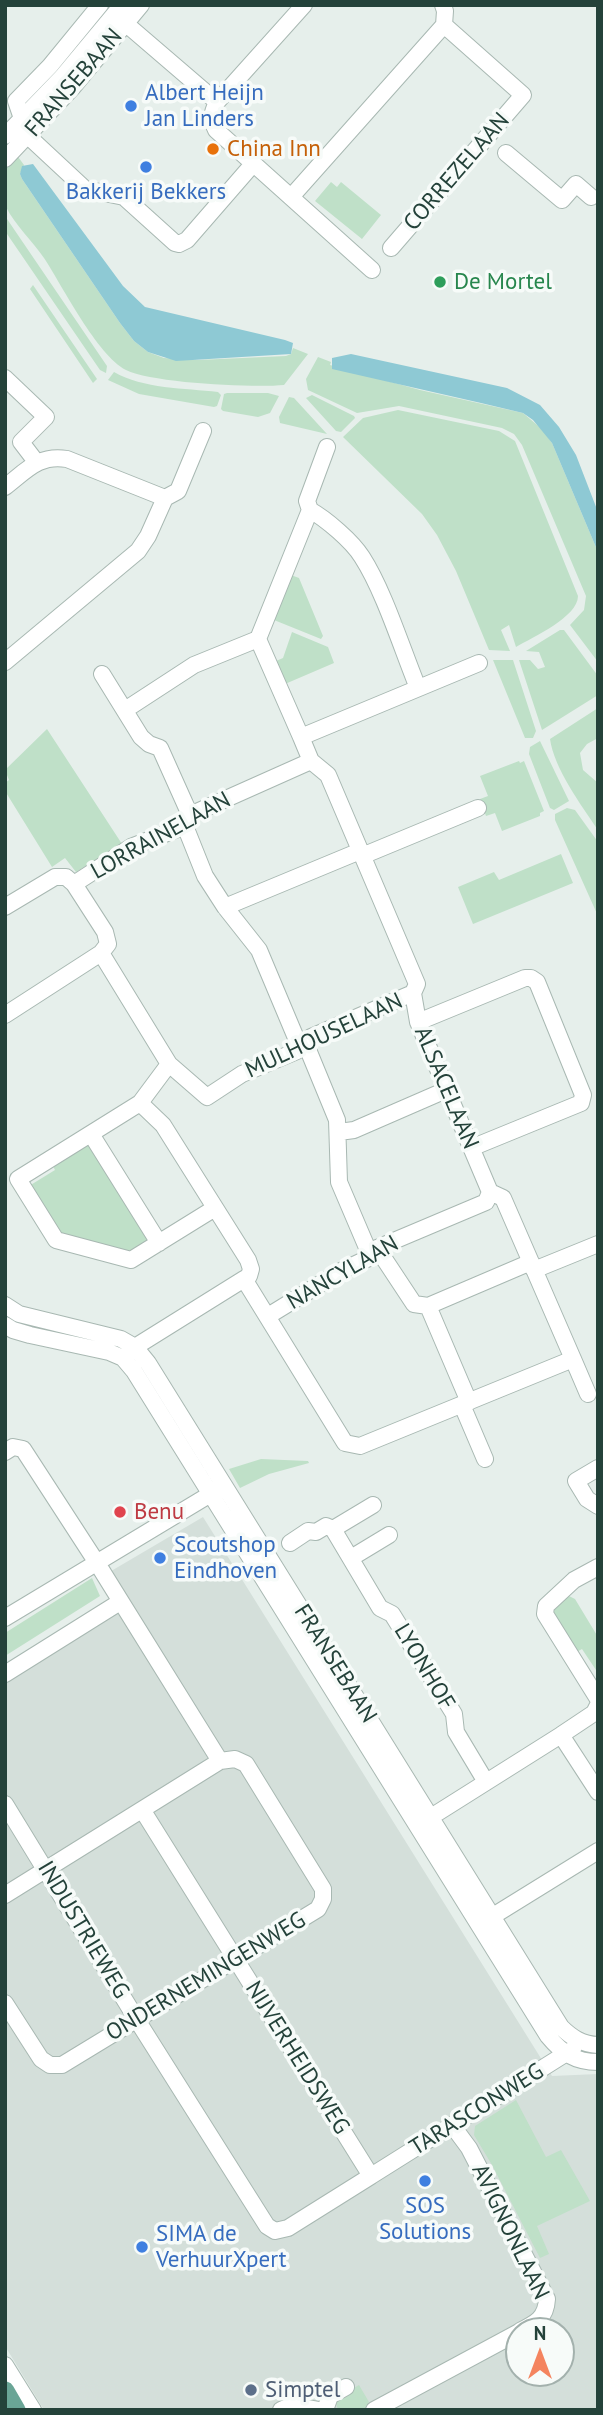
<!DOCTYPE html>
<html>
<head>
<meta charset="utf-8">
<style>
  body { margin:0 }
  #map { position:relative; width:603px; height:2415px; overflow:hidden; background:#e6efeb; font-family:"PT Sans",sans-serif }
  canvas { display:block }
  .frame { position:absolute; inset:0; border:7px solid #24423a; pointer-events:none }
  .north { position:absolute; left:505px; top:2317px; width:70px; height:70px; box-sizing:border-box; background:#f7fbf9; border:2px solid #a3b1ad; border-radius:50%; rotate:0deg; font-size:19px; font-weight:700; line-height:28px; text-align:center; color:#24423a }
  .north::after { content:''; display:block; margin:auto; width:24px; height:32px; background:#f4845f; clip-path:polygon(50% 0,100% 100%,50% 72%,0 100%) }
</style>
</head>
<body>
<div id="map">
<canvas width="603" height="2415"></canvas>
<div class="frame"></div>
<div class="north">N</div>
</div>
<script>
const g = document.querySelector('canvas').getContext('2d');
g.lineJoin = 'round';
function paint(path, color) {
  g.fillStyle = color;
  g.fill(path, 'evenodd');
}
function stroke(path, color, width, dash) {
  g.strokeStyle = color;
  g.lineWidth = width;
  g.lineCap = dash ? 'butt' : 'round';
  g.setLineDash(dash || []);
  g.stroke(path);
}
function drawText(font, color, halo, rows, align = 'center') {
  g.font = font + ' "PT Sans",sans-serif';
  g.lineWidth = 7;
  g.setLineDash([]);
  g.textBaseline = 'middle';
  g.strokeStyle = halo;
  g.fillStyle = color;
  for (const [text, x, y, turn = 0] of rows) {
    g.save();
    g.translate(x, y);
    g.rotate((+turn || 0) * Math.PI / 180);
    g.textAlign = isNaN(turn) ? turn : align;
    if (halo) g.strokeText(text, 0, 0);
    g.fillText(text, 0, 0);
    g.restore();
  }
}
paint(new Path2D(`
  M203,1517L552,2076L598,2074V2410H44L5,2346V1681L120,1610L101,1577ZM519,2331H561V2373H519Z`), '#d4dfda');
paint(new Path2D(`
  M16,154L24,165L20,174L22,179L120,323L134,341L148,352L164,358L198,360L286,356L291,354L293,348L308,354L284,385C252,388 152,383 126,370C97,355 63,287 44,258C33,242 15,225 6,207C2,196 5,176 5,164Z
  M331,182L337,187L341,182L381,215L362,239L315,201Z
  M5,216L107,366L106,373L100,370L5,231Z
  M33,285L97,379L93,383L30,289Z
  M318,357L331,362L330,365L420,390L523,413L543,430L552,443L598,552V662L570,625L584,610L586,596L522,445L514,434L502,428L399,406L357,413L308,390L306,379Z
  M114,372C143,389 185,388 218,392L221,395L217,406L214,407L139,394L108,380Z
  M227,393H268L279,396L270,413L258,417L223,411L221,409L224,394Z
  M312,395L354,416L355,418L341,432L336,431L306,398Z
  M289,397L294,398L327,434L280,423L279,417Z
  M398,410L499,431L515,441L578,596C578,617 533,637 516,647L509,625L501,630L510,651L489,650L456,571L437,535L422,514L343,437L363,418Z
  M291,575L299,578L323,636L321,639L274,620Z
  M560,630H564L598,676V695L542,730L519,660H530L538,669L545,667L539,652L526,651Z
  M292,632L328,647L334,663L285,684L276,661L283,658Z
  M493,660H513L536,731L533,738H525Z
  M598,708V738L587,744L580,753L583,770L598,783V830C581,805 554,768 550,739Z
  M47,729L122,844L76,872L65,858L52,867L5,791V783L9,780L5,770Z
  M540,741L569,801L554,810L550,808L529,754L530,747Z
  M519,761L520,763L524,761L544,811L540,813V816L502,831L495,813L486,816L480,799L488,796L480,776Z
  M567,808L575,810L598,842V916L555,820V814Z
  M561,854L573,883L473,924L458,887L494,872L499,880Z
  M88,1142L152,1242C123,1260 93,1246 62,1239L29,1186L55,1170L52,1164Z
  M261,1459L308,1461L309,1463L269,1474L240,1488L229,1469Z
  M92,1578L100,1596L5,1656V1633Z
  M567,1595L575,1599L598,1637V1673L582,1649L575,1653L551,1609Z
  M516,2100L546,2157L561,2150L590,2201L537,2226L549,2254L540,2258L492,2165L474,2135L475,2126Z
  M359,2385L369,2402L364,2410H338L336,2403L338,2397Z`), '#bfe0c8');
paint(new Path2D(`
  M33,164L123,286L145,307L285,340L293,343L291,354L176,361L148,352L134,341L120,323L22,179L20,174L22,166Z
  M351,354L507,388L540,405L559,427L576,455L598,512V552L552,443L533,420L523,413L481,403L332,369V358Z`), '#8ec9d4');
const minor = new Path2D(`
  M100,5L50,66L16,101L28,136L85,189L124,197L175,243L179,244L187,240L253,164
  M304,5L217,102C212,113 210,118 216,130L372,270
  M118,17L217,102
  M5,136L62,77L122,5
  M506,153L562,200L576,184L591,197
  M5,159L73,87L141,5
  M291,197L444,25L445,11L443,5
  M391,248L523,95L444,25
  M5,378L46,417L21,442L37,463
  M327,447L307,501L310,510L258,639L301,737L479,663
  M5,487C26,471 39,454 67,459L165,498
  M310,510C326,519 352,541 362,557C384,591 402,649 418,688
  M5,662L138,551L148,536L165,498L178,491L203,431
  M102,674L141,737L149,744L160,748L190,815
  M125,710L194,665L258,639
  M185,826L205,876L225,907L259,950L296,1038L309,1052L337,1120L339,1182L371,1257
  M362,856L478,808
  M5,907L55,877H66L74,884
  M225,907L360,851
  M101,953L169,1064L207,1097L242,1074L297,1051L311,1037L413,993
  M5,1015L101,953L108,944L105,932L74,884L131,847L185,826L190,815L311,761
  M418,1022L525,978H531L537,982L583,1095L581,1103L471,1148
  M169,1064L140,1103L18,1179L56,1240L131,1260L215,1208
  M140,1103L163,1125L248,1260L251,1269L249,1276L244,1279
  M339,1132L354,1130L446,1090
  M91,1134L159,1243
  M377,1248L414,1304L428,1306L531,1262
  M534,1270L598,1244
  M5,1305L19,1314L121,1339L135,1347L148,1363L561,2027C572,2038 582,2044 598,2045
  M428,1306L469,1402
  M268,1316L343,1270L371,1257L377,1248L486,1202L490,1192
  M5,1325L13,1330L30,1335L109,1352L123,1358L134,1371L548,2036C562,2053 575,2062 598,2062
  M123,1358L135,1347L244,1279L345,1443L360,1446L573,1359L503,1198L490,1192L418,1022L413,993L417,984L328,775L311,761L301,737
  M573,1359L588,1394
  M462,1405L485,1459
  M5,1452L13,1447L23,1449L97,1563L220,1761
  M598,1468L576,1481L587,1499L598,1506
  M333,1529L380,1608L392,1614L454,1714L456,1732L486,1782
  M290,1543L308,1531L316,1532L326,1526L333,1529L373,1505
  M351,1558L389,1535
  M598,1567L574,1580L546,1606L545,1614L598,1699
  M5,1618L219,1489
  M5,1674L120,1602
  M598,1705L594,1713L561,1735L598,1792
  M5,1804L137,2020L267,2226L275,2231L288,2228L371,2176L143,1811
  M423,1822L561,1735
  M5,1895L220,1761L235,1759L246,1764L323,1889V1899L318,1909L62,2065H50L41,2059L5,2003
  M493,1916L598,1851
  M452,2125L469,2148L547,2299C546,2318 536,2323 520,2331
  M371,2176L573,2049
  M5,2365L33,2410
  M281,2410L292,2405L319,2410
  M325,2410L330,2396L346,2387
  M374,2410L519,2332`);
const major = new Path2D(`
  M5,2391L16,2410`);
stroke(minor, '#a8b8b2', 18);
stroke(major, '#c2cac8', 21);
stroke(minor, '#fff', 16);
stroke(major, '#6aa596', 19);
for (const [x, y, r, color] of [
  [131,106,7,"#3f7fe0"],
  [213,149,7,"#e8710a"],
  [146,167,7,"#3f7fe0"],
  [440,282,7,"#2e9e5b"],
  [120,1512,7,"#e0444e"],
  [160,1558,7,"#3f7fe0"],
  [425,2181,7,"#3f7fe0"],
  [142,2247,7,"#3f7fe0"],
  [251,2390,7,"#5c6f8a"]
]) {
  const dot = new Path2D();
  dot.arc(x, y, r, 0, 2 * Math.PI);
  g.fillStyle = color;
  g.fill(dot);
  stroke(dot, '#f7fbf9', 2.5);
}
drawText('23px', '#24423a', '#f7fbf9', [
  ["FRANSEBAAN",74,83,-49],
  ["CORREZELAAN",457,172,-49],
  ["LORRAINELAAN",161,836,-29],
  ["MULHOUSELAAN",324,1036,-25],
  ["ALSACELAAN",446,1088,67],
  ["NANCYLAAN",343,1273,-30],
  ["FRANSEBAAN",335,1664,58],
  ["LYONHOF",424,1667,59],
  ["INDUSTRIEWEG",83,1930,59],
  ["ONDERNEMINGENWEG",206,1977,-31],
  ["NIJVERHEIDSWEG",297,2058,58],
  ["TARASCONWEG",477,2110,-32],
  ["AVIGNONLAAN",510,2232,64]
]);
drawText('23px', '#366cbe', '#f7fbf9', [
  ["Albert Heijn",145,93],
  ["Jan Linders",145,119],
  ["Bakkerij Bekkers",146,192,"center"],
  ["Scoutshop",174,1545],
  ["Eindhoven",174,1571],
  ["SOS",425,2206,"center"],
  ["Solutions",425,2232,"center"],
  ["SIMA de",156,2234],
  ["VerhuurXpert",156,2260]
], 'left');
drawText('23px', '#c56008', '#f7fbf9', [
  ["China Inn",227,149]
], 'left');
drawText('23px', '#27864d', '#f7fbf9', [
  ["De Mortel",454,282]
], 'left');
drawText('23px', '#be3a42', '#f7fbf9', [
  ["Benu",134,1512]
], 'left');
drawText('23px', '#4e5e75', '#f7fbf9', [
  ["Simptel",265,2390]
], 'left');
</script>
</body>
</html>
